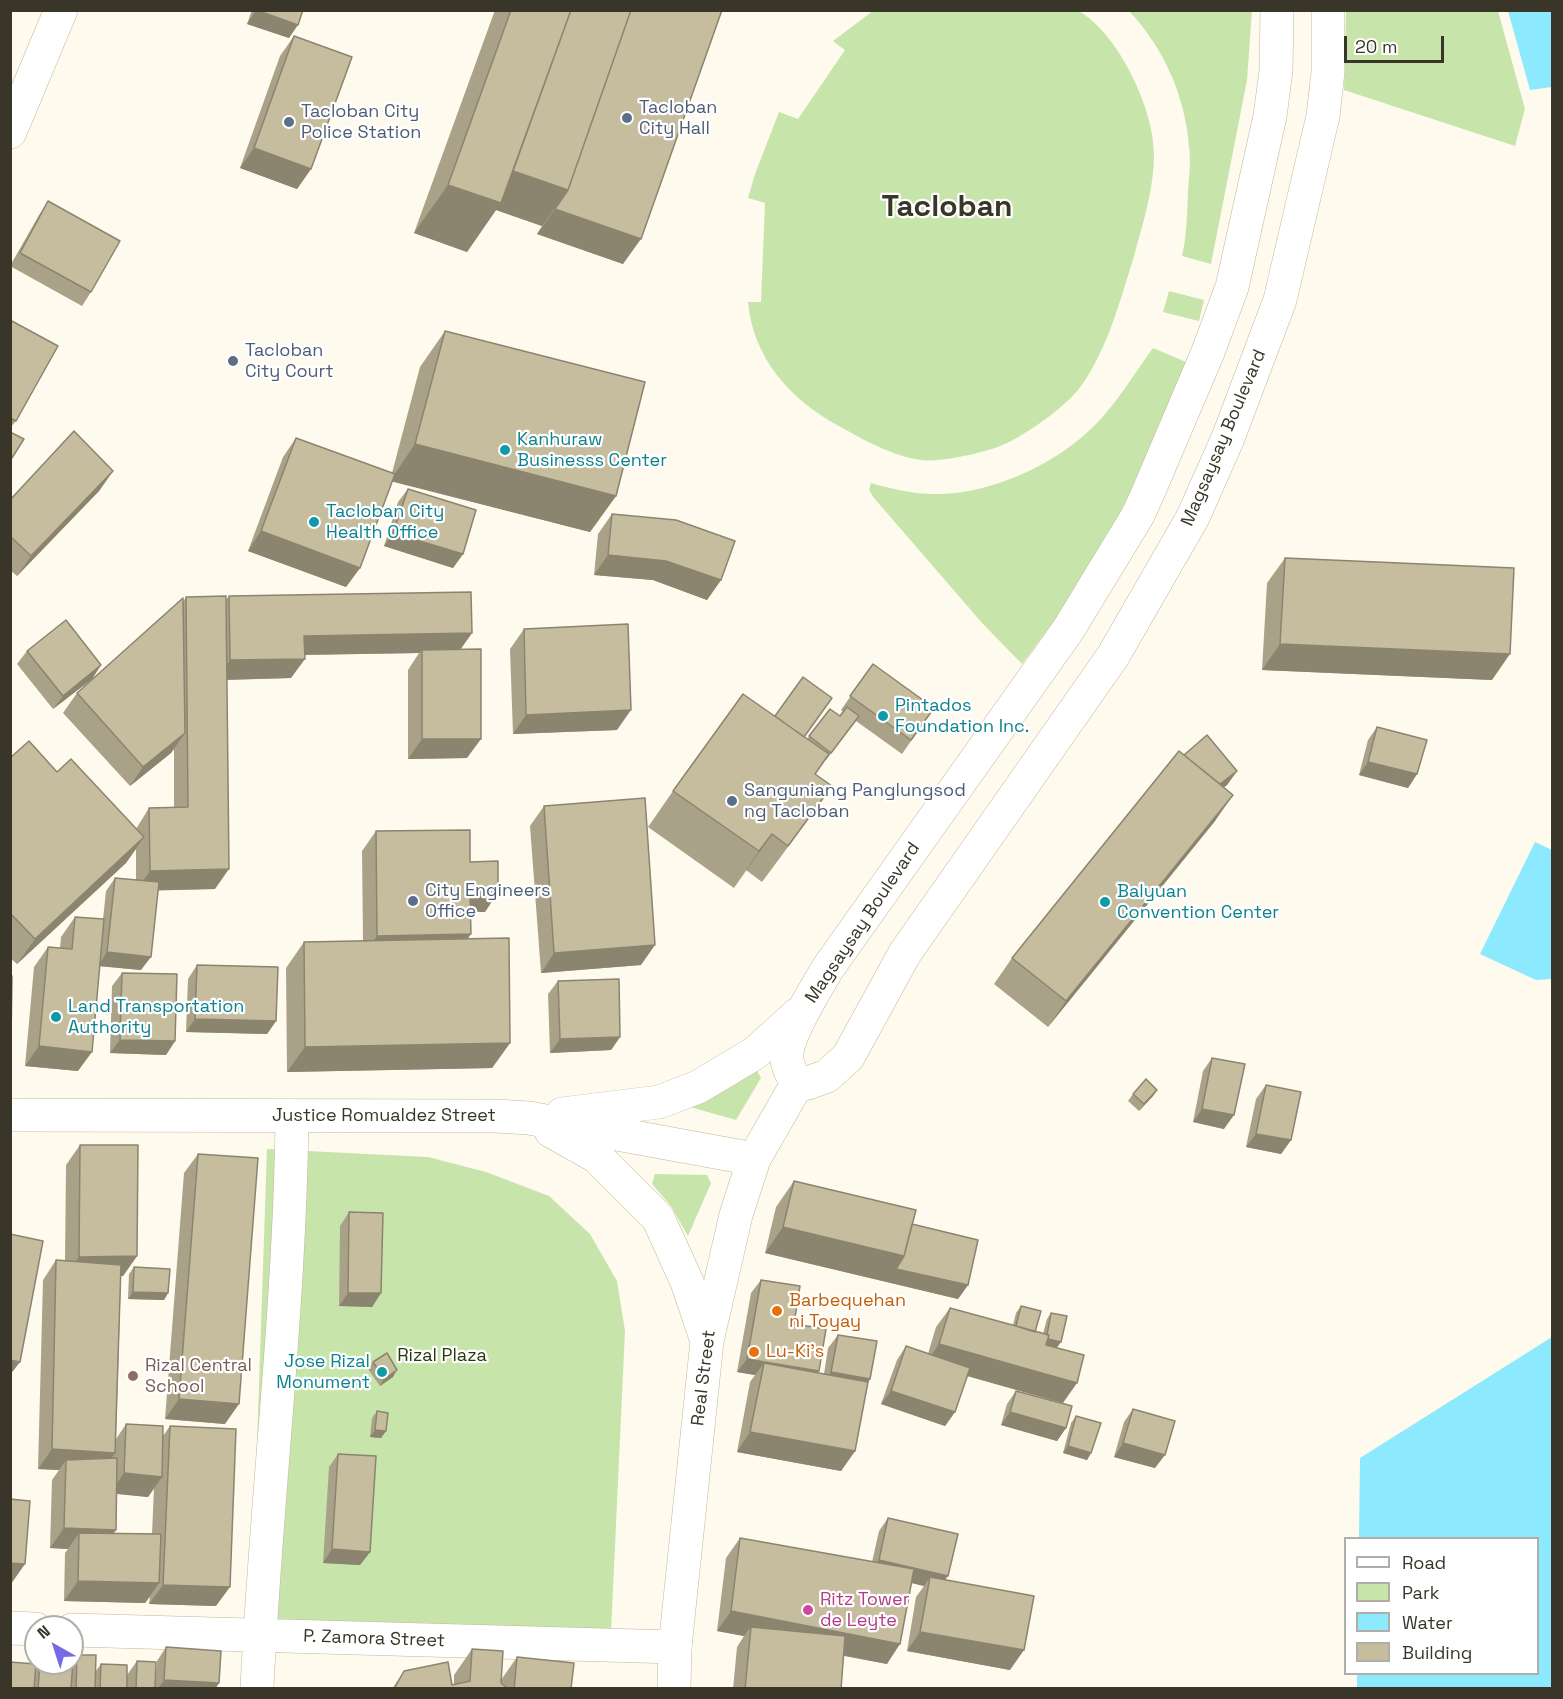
<!DOCTYPE html>
<html>
<head>
<meta charset="utf-8">
<style>
  body { margin:0 }
  #map { position:relative; width:1563px; height:1699px; overflow:hidden; background:#fffaee; font-family:"Space Grotesk",sans-serif }
  canvas { display:block }
  .frame { position:absolute; inset:0; border:12px solid #393529; pointer-events:none }
  .legend { position:absolute; left:1344px; top:1537px; width:195px; height:138px; box-sizing:border-box; background:#fff; border:2px solid #b0aea9; margin:0; padding:8px 10px; list-style:none; font-size:18px; color:#393529 }
  .legend li { display:flex; align-items:center; gap:12px; height:30px }
  .legend b { width:30px; border:2px solid #b0aea9 }
  .north { position:absolute; left:24px; top:1615px; width:60px; height:60px; box-sizing:border-box; background:#fff; border:2px solid #b0aea9; border-radius:50%; rotate:321deg; font-size:16px; font-weight:700; line-height:24px; text-align:center; color:#393529 }
  .north::after { content:''; display:block; margin:auto; width:21px; height:27px; background:#776ae5; clip-path:polygon(50% 0,100% 100%,50% 72%,0 100%) }
  .scale { position:absolute; left:1344px; top:36px; width:100px; height:27px; box-sizing:border-box; border:3px solid #393529; border-top:0; padding-left:8px; font-size:18px; line-height:21px; white-space:nowrap; color:#393529; -webkit-text-stroke:4px #fff; paint-order:stroke }
</style>
</head>
<body>
<div id="map">
<canvas width="1563" height="1699"></canvas>
<div class="frame"></div>
<ul class="legend">
<li><b style="height:8px;background:#fff"></b>Road</li>
<li><b style="height:16px;background:#c7e5aa"></b>Park</li>
<li><b style="height:16px;background:#8ce9fe"></b>Water</li>
<li><b style="height:16px;background:#c6bc9e"></b>Building</li>
</ul>
<div class="north">N</div>
<div class="scale">20 m</div>
</div>
<script>
const g = document.querySelector('canvas').getContext('2d');
g.lineJoin = 'round';
function paint(path, color) {
  g.fillStyle = color;
  g.fill(path, 'evenodd');
}
function stroke(path, color, width, dash) {
  g.strokeStyle = color;
  g.lineWidth = width;
  g.lineCap = dash ? 'butt' : 'round';
  g.setLineDash(dash || []);
  g.stroke(path);
}
function drawText(font, color, halo, rows, align = 'center') {
  g.font = font + ' "Space Grotesk",sans-serif';
  g.lineWidth = 4.5;
  g.setLineDash([]);
  g.textBaseline = 'middle';
  g.strokeStyle = halo;
  g.fillStyle = color;
  for (const [text, x, y, turn = 0] of rows) {
    g.save();
    g.translate(x, y);
    g.rotate((+turn || 0) * Math.PI / 180);
    g.textAlign = isNaN(turn) ? turn : align;
    if (halo) g.strokeText(text, 0, 0);
    g.fillText(text, 0, 0);
    g.restore();
  }
}
paint(new Path2D(`
  M1077,10C1118,32 1154,109 1154,154C1154,189 1143,223 1134,256C1121,298 1107,351 1081,386C1067,406 1027,434 1005,444C988,452 939,463 921,460C892,456 862,439 837,425C790,399 753,358 748,302H761L765,203L748,198L755,174L779,112L798,119L845,50L833,41L873,11Z
  M1129,11H1252L1247,80L1211,264L1182,256C1187,235 1187,214 1188,192C1189,177 1191,161 1189,146C1185,96 1164,48 1129,11Z
  M1346,11H1498L1525,109L1515,146L1344,90Z
  M1169,291L1204,300L1199,321L1163,312Z
  M1153,348L1186,362L1131,490L1098,558L1058,616L1022,664L983,624L874,498L869,490L871,483C892,489 913,494 934,494C990,495 1057,464 1095,425C1117,403 1134,374 1153,348Z
  M756,1069L761,1078L736,1120L690,1107L736,1084Z
  M267,1149L428,1157L486,1172L549,1196L590,1234L617,1281L625,1331L611,1632L251,1620Z
  M655,1174L707,1175L711,1183L688,1236L671,1206L652,1184Z`), '#c7e5aa');
paint(new Path2D(`
  M1508,11H1552V87L1530,90Z
  M1535,842L1552,850V979L1536,980L1480,954Z
  M1552,1337V1688H1357V1674H1538V1538H1359L1360,1458Z`), '#8ce9fe');
const minor = new Path2D(`
  M10,132L61,10
  M10,1628L36,1629
  M72,1630L675,1647
  M257,1688C266,1498 290,1307 292,1116`);
const major = new Path2D(`
  M797,1084L808,1083L827,1076L848,1057L905,953L1113,656L1193,517L1228,438L1280,300L1323,116L1328,72V10
  M797,1084C793,1076 787,1067 787,1058C785,1037 817,987 828,968L1068,630L1138,515L1148,493L1208,352L1232,287L1270,116L1276,71L1277,10
  M562,1114L659,1102L698,1087L755,1053L798,1014
  M10,1115L495,1116L529,1118L754,1159
  M551,1131L597,1157L658,1218L687,1282L707,1341
  M674,1688L675,1647L707,1341L736,1215L754,1159L797,1084`);
stroke(minor, '#c2b79a', 34);
stroke(major, '#c2b79a', 34);
stroke(minor, '#fff', 33);
stroke(major, '#fff', 33);
paint(new Path2D(`
  M252,10H303L289,38L247,24Z
  M495,10H722L623,264L537,234L542,226L496,210L467,252L414,233Z
  M294,36L311,169L297,189L240,168L280,56Z
  M48,201L91,292L82,306L10,266L39,215Z
  M10,320L16,421L10,428Z
  M445,331L616,496L590,532L392,481L360,568L346,587L248,551L283,457L296,438L392,473L420,367Z
  M113,471L99,491L17,576L10,570V500Z
  M408,489L463,554L453,568L384,546L398,502Z
  M612,514L721,580L707,600L653,580L594,575L598,534Z
  M1285,558L1492,680L1262,670L1267,583Z
  M229,596L472,633L460,649L467,758L408,759V670L419,653L305,655L291,678L227,680L215,889L158,890L141,970L100,966L78,1071L25,1066L34,967L48,947L60,948L61,937L75,917L103,919L106,891L115,878L136,880V849L126,863L17,964L10,958V758L57,772L136,829L149,808L174,807V749L171,753L130,786L63,713L77,693L183,602L186,597L226,600Z
  M524,629L617,730L513,734L510,649Z
  M27,651L101,665L92,679L53,709L17,664Z
  M873,664L934,708L902,754L856,721L826,760L825,759L815,774L806,822L762,882L746,870L734,888L648,827L673,791L804,737L807,739L830,709L840,716L843,712L841,710Z
  M1377,727L1417,774L1408,788L1359,775L1368,740Z
  M1184,755L1237,771L1227,785L1224,787L1215,821L1048,1027L994,984L1012,958Z
  M544,806L641,965L541,973L530,826Z
  M376,831L470,862L498,892L485,912H470L471,934L467,939L510,1043L492,1068L287,1072L286,968L304,942L363,941L362,851Z
  M197,965L276,1021L267,1034L186,1032L188,979Z
  M122,973L175,1041L166,1055L110,1053L112,986Z
  M558,981L620,1037L611,1050L550,1053L548,994Z
  M1212,1058L1224,1129L1193,1122L1203,1071Z
  M1266,1085L1291,1140L1281,1154L1246,1147L1256,1099Z
  M1157,1090L1153,1096L1139,1111L1128,1101L1133,1094Z
  M80,1145L137,1256L123,1276H121L116,1439L126,1424L163,1436L170,1426L216,1606L149,1604L150,1597L145,1603L64,1601L65,1553L68,1549L50,1548L52,1480L59,1470L38,1469L43,1280L56,1260L65,1261L66,1165ZM154,1488L152,1534L114,1533L116,1494L148,1497Z
  M198,1154L225,1424L165,1419L184,1173Z
  M794,1181L912,1224L968,1285L958,1299L765,1253L776,1207Z
  M349,1212L381,1293L372,1307L339,1306L340,1226Z
  M134,1267L168,1293L164,1300L128,1299L129,1274Z
  M761,1280L794,1324L819,1371L817,1373L824,1374L828,1348L838,1335L870,1379L868,1383L855,1451L841,1471L737,1452L750,1382L755,1375L737,1372L751,1293Z
  M1021,1306L1035,1332L1043,1334L1047,1319L1051,1313L1057,1348L1063,1403L967,1376L955,1412L945,1426L881,1404L897,1360L906,1346L928,1354L936,1327L950,1308L1013,1325L1016,1313Z
  M373,1362L393,1377L380,1386L368,1369Z
  M1016,1391L1066,1428L1057,1441L1001,1425L1007,1404Z
  M1133,1409L1155,1468L1114,1457L1124,1422Z
  M377,1411L386,1431L381,1438L370,1437L372,1418Z
  M1076,1416L1091,1453L1087,1460L1063,1453L1071,1423Z
  M338,1454L370,1552L360,1565L323,1563L329,1467Z
  M888,1518L945,1580L1010,1670L907,1651L916,1597L924,1586L912,1583L887,1664L844,1656L840,1689H733L737,1647L744,1636L717,1631L726,1558L740,1538L872,1562L879,1531Z
  M166,1647L219,1683L215,1689H127V1675L137,1661L156,1675L157,1661Z
  M472,1649L501,1680L517,1657L571,1689H392L404,1671L454,1685V1675Z
  M77,1655L96,1671L101,1664L127,1689H10L37,1663H72Z`), '#aaa288');
paint(new Path2D(`
  M256,10L298,25L289,38L247,24Z
  M254,148L311,169L297,189L240,168Z
  M510,170L568,190L542,226L496,210L467,252L414,233L448,185Z
  M555,209L641,239L623,264L537,234Z
  M415,444L616,496L590,532L390,481Z
  M113,471L99,491L17,576L31,556Z
  M261,531L360,568L346,587L248,551Z
  M393,533L463,554L453,568L384,546Z
  M608,555L666,561L721,580L707,600L653,580L594,575Z
  M472,633L458,653L422,650L419,653L290,655L304,636Z
  M1280,644L1510,654L1492,680L1262,670Z
  M305,659L291,678L216,680L230,660Z
  M101,665L92,679L53,709L63,696Z
  M631,710L617,730L513,734L526,715Z
  M185,733L171,753L130,786L143,767Z
  M422,739H481L467,758L408,759Z
  M1368,762L1417,774L1408,788L1359,775Z
  M1237,771L1227,785L1200,806L1209,793Z
  M832,786L806,822L762,882L788,846Z
  M1233,795L1215,821L1048,1027L1066,1001Z
  M772,834L734,888L759,851Z
  M144,837L126,863L17,964L35,939Z
  M229,869L215,889L136,891L150,871Z
  M498,892L485,912H456L470,893Z
  M471,934L457,954L363,955L377,936Z
  M655,945L641,965L541,973L554,953Z
  M107,952L151,957L141,970L98,966Z
  M195,1019L276,1021L267,1034L186,1032Z
  M620,1037L611,1050L550,1053L560,1039Z
  M120,1040L175,1041L166,1055L110,1053Z
  M510,1043L492,1068L287,1072L305,1047Z
  M39,1046L92,1052L78,1071L25,1066Z
  M1157,1090L1153,1096L1139,1111L1144,1104Z
  M1202,1109L1234,1115L1224,1129L1193,1122Z
  M1256,1134L1291,1140L1281,1154L1246,1147Z
  M783,1227L904,1256L968,1285L958,1299L765,1253Z
  M137,1256L123,1276H65L79,1257Z
  M133,1292L168,1293L164,1300L128,1299Z
  M348,1293H381L372,1307L339,1306Z
  M1046,1339L1061,1342L1056,1349L1041,1345Z
  M939,1344L1077,1383L1063,1403L925,1364Z
  M747,1359L819,1371L809,1384L764,1363L755,1375L737,1372Z
  M10,1360L20,1362L10,1375Z
  M397,1370L393,1377L380,1386L384,1379Z
  M831,1372L870,1379L861,1392L822,1386Z
  M891,1391L955,1412L945,1426L881,1404Z
  M179,1399L239,1404L225,1424L165,1419Z
  M1010,1412L1066,1428L1057,1441L1001,1425Z
  M375,1430L386,1431L381,1438L370,1437Z
  M750,1432L855,1451L841,1471L737,1452Z
  M1123,1443L1165,1455L1155,1468L1114,1457Z
  M1068,1446L1091,1453L1087,1460L1063,1453Z
  M52,1449L115,1453L101,1472L66,1460L59,1470L38,1469Z
  M124,1473L162,1477L148,1497L110,1493Z
  M64,1528L116,1530L102,1550L79,1533L68,1549L50,1548Z
  M332,1549L370,1552L360,1565L323,1563Z
  M879,1560L948,1576L938,1589L930,1577L924,1586L869,1573Z
  M10,1563L25,1564L11,1584H10Z
  M78,1581L159,1583L145,1603L64,1601Z
  M163,1585L230,1587L216,1606L149,1604Z
  M731,1611L900,1644L887,1664L750,1637L751,1627L744,1636L717,1631Z
  M920,1632L1024,1650L1010,1670L907,1651Z
  M164,1680L219,1683L215,1689H158Z`), '#8b846f');
const building = new Path2D(`
  M256,10H303L298,25Z
  M511,10H571L501,203L448,185Z
  M571,10H631L568,190L513,171Z
  M631,10H722L641,239L555,209L568,190Z
  M294,36L352,57L311,169L254,148Z
  M48,201L120,241L91,292L20,253Z
  M10,320L58,346L16,421L10,418Z
  M445,331L645,382L616,496L415,444Z
  M74,431L113,471L31,556L10,536V500Z
  M10,432L24,439L10,461Z
  M296,438L395,474L360,568L261,531Z
  M408,489L476,510L463,554L393,533Z
  M612,514L676,520L735,541L721,580L666,561L608,555Z
  M1285,558L1514,568L1510,654L1280,644Z
  M471,592L472,633L304,636L305,659L230,660L229,596Z
  M226,596L229,869L150,871L149,808L188,807L186,597Z
  M183,598L185,733L143,767L77,693Z
  M66,620L101,665L63,696L27,651Z
  M628,624L631,710L526,715L524,629Z
  M481,649V739H422V650Z
  M873,664L934,708L911,740L850,696Z
  M803,677L832,698L804,737L775,716Z
  M743,694L829,754L815,774L832,786L788,846L772,834L759,851L673,791Z
  M847,707L859,716L831,753L809,736L830,709L840,716Z
  M1377,727L1427,740L1417,774L1368,762Z
  M1207,735L1237,771L1220,784L1184,755Z
  M29,741L57,772L71,759L144,837L35,939L10,913V758Z
  M1179,751L1233,795L1066,1001L1012,958Z
  M645,798L655,945L554,953L544,806Z
  M470,830V862L498,861V892L470,893L471,934L377,936L376,831Z
  M115,878L159,882L151,957L107,952Z
  M75,917L104,919L92,1052L39,1046L48,947L72,949Z
  M509,938L510,1043L305,1047L304,942Z
  M197,965L278,967L276,1021L195,1019Z
  M122,973L177,974L175,1041L120,1040Z
  M10,976H12L11,1041H10Z
  M619,979L620,1037L560,1039L558,981Z
  M1212,1058L1245,1064L1234,1115L1202,1109Z
  M1146,1079L1157,1090L1144,1104L1133,1094Z
  M1266,1085L1301,1092L1291,1140L1256,1134Z
  M80,1145H138L137,1256L79,1257Z
  M198,1154L258,1158L239,1404L179,1399Z
  M794,1181L916,1210L904,1256L783,1227Z
  M349,1212L383,1213L381,1293H348Z
  M912,1224L978,1240L968,1285L896,1269L904,1256Z
  M10,1234L43,1241L20,1362L10,1360Z
  M56,1260L121,1265L115,1453L52,1449Z
  M134,1267L170,1269L168,1293L133,1292Z
  M761,1280L800,1286L794,1324L826,1329L819,1371L747,1359Z
  M1021,1306L1041,1311L1035,1332L1016,1326Z
  M950,1308L1049,1335L1046,1345L1084,1355L1077,1383L939,1344Z
  M1051,1313L1067,1316L1061,1342L1048,1339L1049,1335H1047Z
  M838,1335L877,1341L870,1379L831,1372Z
  M906,1346L970,1368L955,1412L891,1391Z
  M387,1353L397,1370L384,1379L373,1362Z
  M764,1363L868,1382L855,1451L750,1432Z
  M1016,1391L1072,1406L1066,1428L1010,1412Z
  M1133,1409L1175,1421L1165,1455L1123,1443Z
  M377,1411L388,1413L386,1431L375,1430Z
  M1076,1416L1101,1423L1091,1453L1068,1446Z
  M126,1424L163,1426L162,1477L124,1473Z
  M170,1426L236,1429L230,1587L163,1585Z
  M338,1454L376,1456L370,1552L332,1549Z
  M117,1458L116,1530L64,1528L66,1460Z
  M10,1499L30,1501L25,1564L10,1563Z
  M888,1518L958,1534L948,1576L879,1560Z
  M79,1533L161,1534L159,1583L78,1581Z
  M740,1538L914,1569L900,1644L731,1611Z
  M930,1577L1034,1596L1024,1650L920,1632Z
  M751,1627L845,1636L841,1689H745Z
  M166,1647L221,1651L219,1683L164,1680Z
  M472,1649L503,1651L501,1683L508,1689H394L404,1671L448,1662L452,1685L470,1681Z
  M77,1655H96L95,1689H76Z
  M517,1657L574,1663L571,1689H514Z
  M72,1660H73L71,1689H38L40,1663H72Z
  M137,1661L156,1662L155,1689H136Z
  M10,1662L36,1664L34,1689H10Z
  M101,1664L127,1665V1689H100Z`);
paint(building, '#c6bc9e');
stroke(building, '#8b846f', 1.5);
for (const [x, y, r, color] of [
  [627,118,6,"#5c6f8a"],
  [289,122,6,"#5c6f8a"],
  [233,361,6,"#5c6f8a"],
  [505,450,6,"#0f9aa8"],
  [314,522,6,"#0f9aa8"],
  [883,716,6,"#0f9aa8"],
  [732,801,6,"#5c6f8a"],
  [413,901,6,"#5c6f8a"],
  [1105,902,6,"#0f9aa8"],
  [56,1017,6,"#0f9aa8"],
  [777,1311,6,"#e8710a"],
  [754,1352,6,"#e8710a"],
  [382,1372,6,"#0f9aa8"],
  [133,1376,6,"#8d6e63"],
  [808,1610,6,"#d1479c"]
]) {
  const dot = new Path2D();
  dot.arc(x, y, r, 0, 2 * Math.PI);
  g.fillStyle = color;
  g.fill(dot);
  stroke(dot, '#fff', 2);
}
drawText('18px', '#4e5e75', '#fff', [
  ["Tacloban",639,108],
  ["City Hall",639,129],
  ["Tacloban City",301,112],
  ["Police Station",301,133],
  ["Tacloban",245,351],
  ["City Court",245,372],
  ["Sanguniang Panglungsod",744,791],
  ["ng Tacloban",744,812],
  ["City Engineers",425,891],
  ["Office",425,912]
], 'left');
drawText('18px', '#393529', '#fff', [
  ["Magsaysay Boulevard",1224,438,-67],
  ["Magsaysay Boulevard",863,923,-56],
  ["Justice Romualdez Street",384,1116],
  ["Real Street",704,1378,-83],
  ["P. Zamora Street",374,1639,2]
]);
drawText('18px', '#0d838f', '#fff', [
  ["Kanhuraw",517,440],
  ["Businesss Center",517,461],
  ["Tacloban City",326,512],
  ["Health Office",326,533],
  ["Pintados",895,706],
  ["Foundation Inc.",895,727],
  ["Balyuan",1117,892],
  ["Convention Center",1117,913],
  ["Land Transportation",68,1007],
  ["Authority",68,1028],
  ["Jose Rizal",370,1362,"right"],
  ["Monument",370,1383,"right"]
], 'left');
drawText('18px', '#c56008', '#fff', [
  ["Barbequehan",789,1301],
  ["ni Toyay",789,1322],
  ["Lu-Ki's",766,1352]
], 'left');
drawText('18px', '#243809', '#fff', [
  ["Rizal Plaza",442,1356]
]);
drawText('18px', '#785e54', '#fff', [
  ["Rizal Central",145,1366],
  ["School",145,1387]
], 'left');
drawText('18px', '#b23c85', '#fff', [
  ["Ritz Tower",820,1600],
  ["de Leyte",820,1621]
], 'left');
drawText('bold 30px', '#393529', '#fff', [
  ["Tacloban",947,208]
]);
</script>
</body>
</html>
